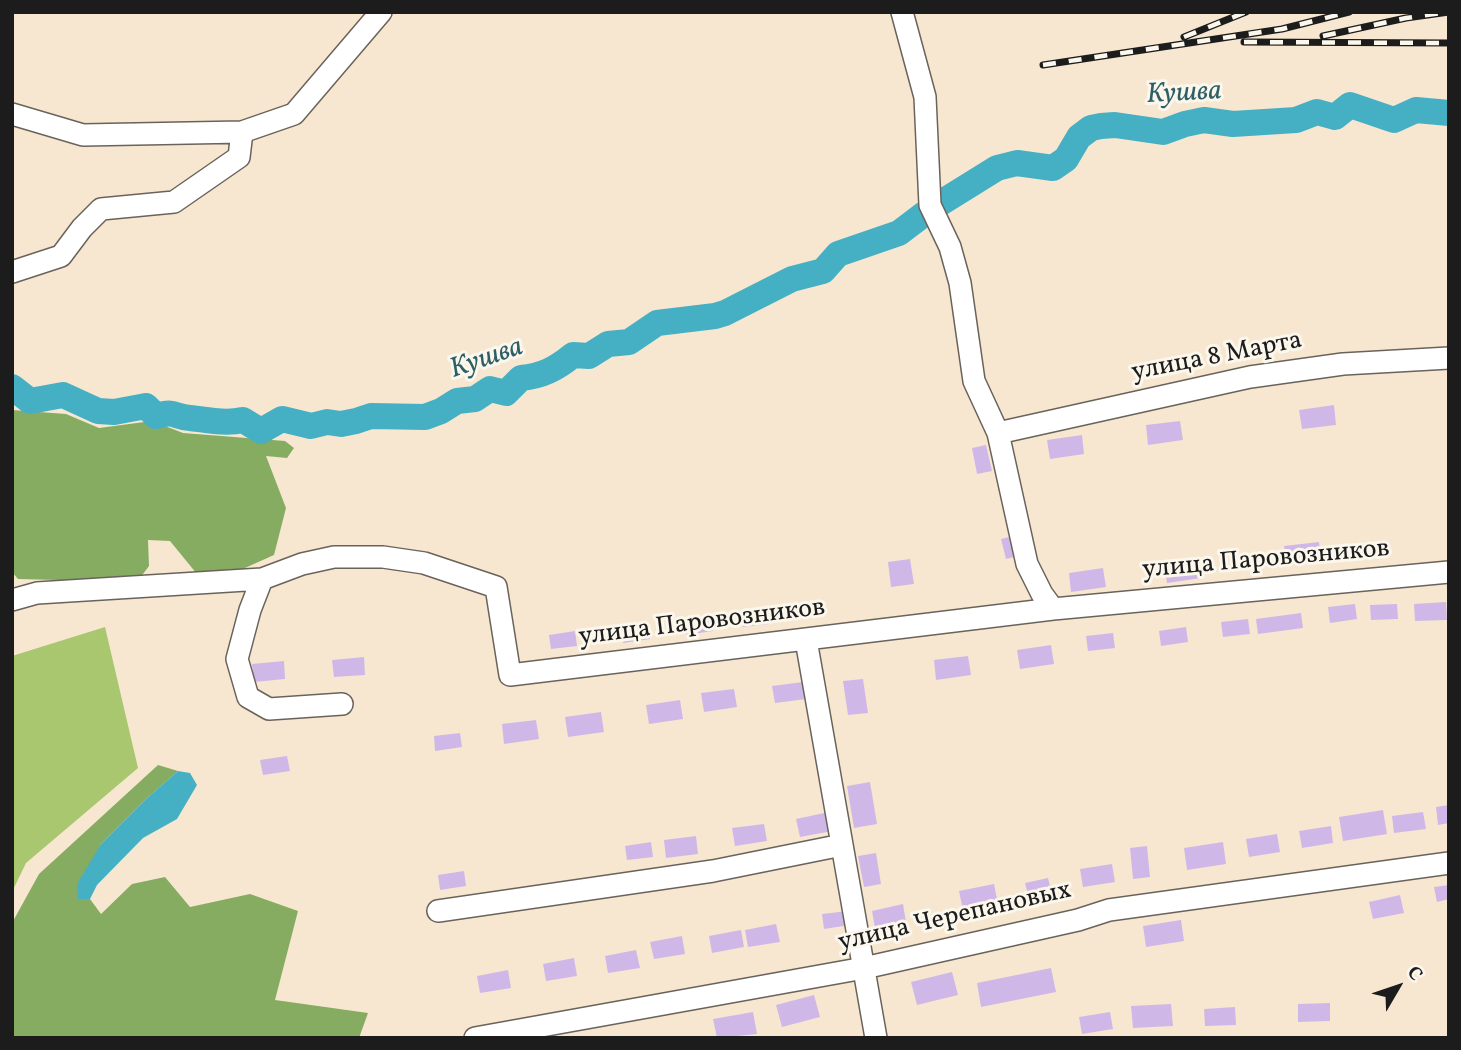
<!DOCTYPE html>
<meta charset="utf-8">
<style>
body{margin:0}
#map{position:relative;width:1461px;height:1050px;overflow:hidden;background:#f7e7d1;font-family:Vollkorn,serif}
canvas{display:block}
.frame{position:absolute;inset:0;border:14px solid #1c1c1c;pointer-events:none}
.north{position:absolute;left:1363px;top:952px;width:70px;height:70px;-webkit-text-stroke:5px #fbf7ec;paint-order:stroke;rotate:51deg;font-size:19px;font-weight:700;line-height:28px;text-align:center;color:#1c1c1c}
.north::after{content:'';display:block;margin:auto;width:24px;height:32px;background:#1c1c1c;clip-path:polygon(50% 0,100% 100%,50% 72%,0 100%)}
</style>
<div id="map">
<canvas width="1461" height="1050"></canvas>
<div class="frame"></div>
<div class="north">С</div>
</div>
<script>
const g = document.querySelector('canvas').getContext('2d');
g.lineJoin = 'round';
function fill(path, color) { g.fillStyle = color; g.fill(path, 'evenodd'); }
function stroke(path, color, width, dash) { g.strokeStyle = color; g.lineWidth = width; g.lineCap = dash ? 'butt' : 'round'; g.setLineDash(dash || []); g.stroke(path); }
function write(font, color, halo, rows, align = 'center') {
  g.font = font + ' Vollkorn,serif'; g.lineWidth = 6; g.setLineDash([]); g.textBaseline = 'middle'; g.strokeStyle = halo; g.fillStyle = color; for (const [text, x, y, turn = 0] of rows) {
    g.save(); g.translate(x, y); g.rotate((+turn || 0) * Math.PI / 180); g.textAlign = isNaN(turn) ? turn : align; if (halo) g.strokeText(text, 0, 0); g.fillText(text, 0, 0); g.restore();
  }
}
const green = new Path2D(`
 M105 627 138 768 26 863 12 892V656Z`);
const forest = new Path2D(`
 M12 410 66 414 99 428 152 421 183 433 285 441 294 448 287 458 266 456 286 508 274 555 236 572 197 574 170 541 148 540 149 566 137 582 18 579 12 572Z
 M158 765 178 771 147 798 101 844 78 899H90L101 914 132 884 165 877 190 907 250 894 298 911 275 1000 368 1013 359 1038H12V923L39 874Z`);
const water = new Path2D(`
 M178 771 190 773 197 785 177 819 143 838 97 885 90 899H78L77 884 101 844 147 798Z`);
const river = new Path2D(`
 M939 204 997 168 1017 163 1053 168 1066 159 1079 137 1091 128 1101 126 1115 125 1163 132 1185 124 1204 120 1233 124 1296 120 1317 112 1335 117 1350 105 1394 120 1416 110 1449 113
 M12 387 30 401 63 395 98 411 114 412 146 406 156 416C176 410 173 417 190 418 207 420 226 424 243 420L261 431 282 419 311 426 327 422 341 424 356 421 371 416 425 417 441 411 457 401 475 399 490 389 506 393 521 378C542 376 556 369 573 355L589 356 608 344 629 342 657 323 715 316 725 313 792 279 823 271 838 254 899 233 924 214`);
const building = new Path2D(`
 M1334 405 1336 425 1302 429 1299 410Z
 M1180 421 1183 440 1148 445 1146 425Z
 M1082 435 1084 454 1050 459 1047 440Z
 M986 445 992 471 977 474 972 448Z
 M1013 536 1018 556 1006 559 1001 539Z
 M1319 542 1321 561 1287 565 1284 546Z
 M910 559 914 584 891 587 888 562Z
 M1198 559 1201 578 1167 583 1164 563Z
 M1103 568 1106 587 1071 592 1069 573Z
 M1446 602 1447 620 1415 621 1414 604Z
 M1355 604 1357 619 1330 623 1328 607Z
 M1397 604 1398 619 1371 620 1370 605Z
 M767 609 769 624 743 627 741 613Z
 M1301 613 1303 628 1258 634 1256 619Z
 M711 617 713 631 686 635 684 620Z
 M1248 619 1250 634 1223 637 1221 622Z
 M648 624 650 639 623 643 621 628Z
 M1186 627 1188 642 1161 646 1159 631Z
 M575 631 577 646 551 649 549 635Z
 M1113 633 1115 648 1088 651 1086 636Z
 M1051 645 1054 664 1020 669 1017 650Z
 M968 656 971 675 936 680 934 660Z
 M364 657 365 675 334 677 332 660Z
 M284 661 285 679 254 682 252 664Z
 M863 679 868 713 848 715 843 681Z
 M803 682 806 699 775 703 772 686Z
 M734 689 737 707 704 712 701 693Z
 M680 700 683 719 649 724 646 705Z
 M601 712 604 732 568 737 565 717Z
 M536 720 539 739 504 744 502 724Z
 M460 733 462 747 435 751 434 736Z
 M287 756 290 771 263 775 260 760Z
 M870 782 877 824 854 828 847 786Z
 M1449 805V823L1438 825 1436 807Z
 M1383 810 1387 834 1343 841 1339 817Z
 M829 812 832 831 800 837 796 819Z
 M1423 812 1426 829 1394 833 1392 816Z
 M764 824 767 841 735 846 732 828Z
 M1331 826 1333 843 1302 848 1299 831Z
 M1277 834 1280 852 1249 857 1246 839Z
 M696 836 698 854 666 858 664 840Z
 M651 842 653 857 627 860 625 846Z
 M1223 842 1226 864 1187 870 1184 848Z
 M1147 846 1150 877 1133 879 1130 848Z
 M876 853 881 884 864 887 858 856Z
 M1112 864 1115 882 1083 887 1080 869Z
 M464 871 466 886 440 890 438 875Z
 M1048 878 1051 890 1028 895 1025 883Z
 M994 884 998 904 963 910 959 891Z
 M1449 885V899L1437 902 1434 887Z
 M1400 895 1404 913 1373 919 1369 902Z
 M903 904 906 922 875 928 872 911Z
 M848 911 850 925 824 929 822 914Z
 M1181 920 1184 941 1146 947 1143 926Z
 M776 924 780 942 748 947 745 930Z
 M741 930 744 947 712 953 709 936Z
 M682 936 685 954 654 959 650 942Z
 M636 950 640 968 608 973 605 956Z
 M574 958 577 976 546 981 543 964Z
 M1051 968 1056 992 981 1007 977 983Z
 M508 970 511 988 480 993 477 976Z
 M952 972 958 995 917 1005 911 982Z
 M814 995 820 1017 782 1027 776 1005Z
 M1330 1003V1021L1298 1022V1004Z
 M1171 1004 1173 1026 1133 1028 1131 1006Z
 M1235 1007 1236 1025 1205 1026 1204 1009Z
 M753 1012 757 1034 717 1038 713 1019Z
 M1110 1012 1113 1029 1082 1034 1079 1017Z`);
const minor = new Path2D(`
 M902 12 925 97 930 205 950 247 960 283 974 381 998 433 1027 564 1042 594 1053 609
 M12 114 83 135 242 132 294 114 381 12
 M12 272 61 256 82 228 101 209 174 202 239 157 242 132
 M998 433 1250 377 1343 364 1449 358
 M12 600 37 593 262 579
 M806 640 876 1038
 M342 704 269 709 248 697 237 659 250 610 262 579 302 564 334 557H383L424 563 496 587 510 675 1053 609 1449 572
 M438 911 713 871 842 845
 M475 1038 864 968 1078 920 1109 910 1449 863`);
const rail = new Path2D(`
 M1323 36 1406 18 1449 12
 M1184 37 1246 12
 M1244 42 1449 43
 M1043 65 1282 29 1349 12`);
const streetNames = [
 ["улица 8 Марта",1217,358,-11],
 ["улица Паровозников",1266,561,-5],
 ["улица Паровозников",702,624,-7],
 ["улица Черепановых",955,918,-13]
];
const waterNames = [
 ["Кушва",1184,95,-3],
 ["Кушва",487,360,-19]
];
fill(green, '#a8c76f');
fill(forest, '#86ac62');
fill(water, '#45b0c3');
stroke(river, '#45b0c3', 26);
fill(building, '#cfb8e8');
stroke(minor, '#69635b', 24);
stroke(minor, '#fff', 21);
stroke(rail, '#1c1c1c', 7);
stroke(rail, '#fbf7ec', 4.5, [13]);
write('26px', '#1c1c1c', '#fbf7ec', streetNames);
write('italic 28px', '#2e5f67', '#fbf7ec', waterNames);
</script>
